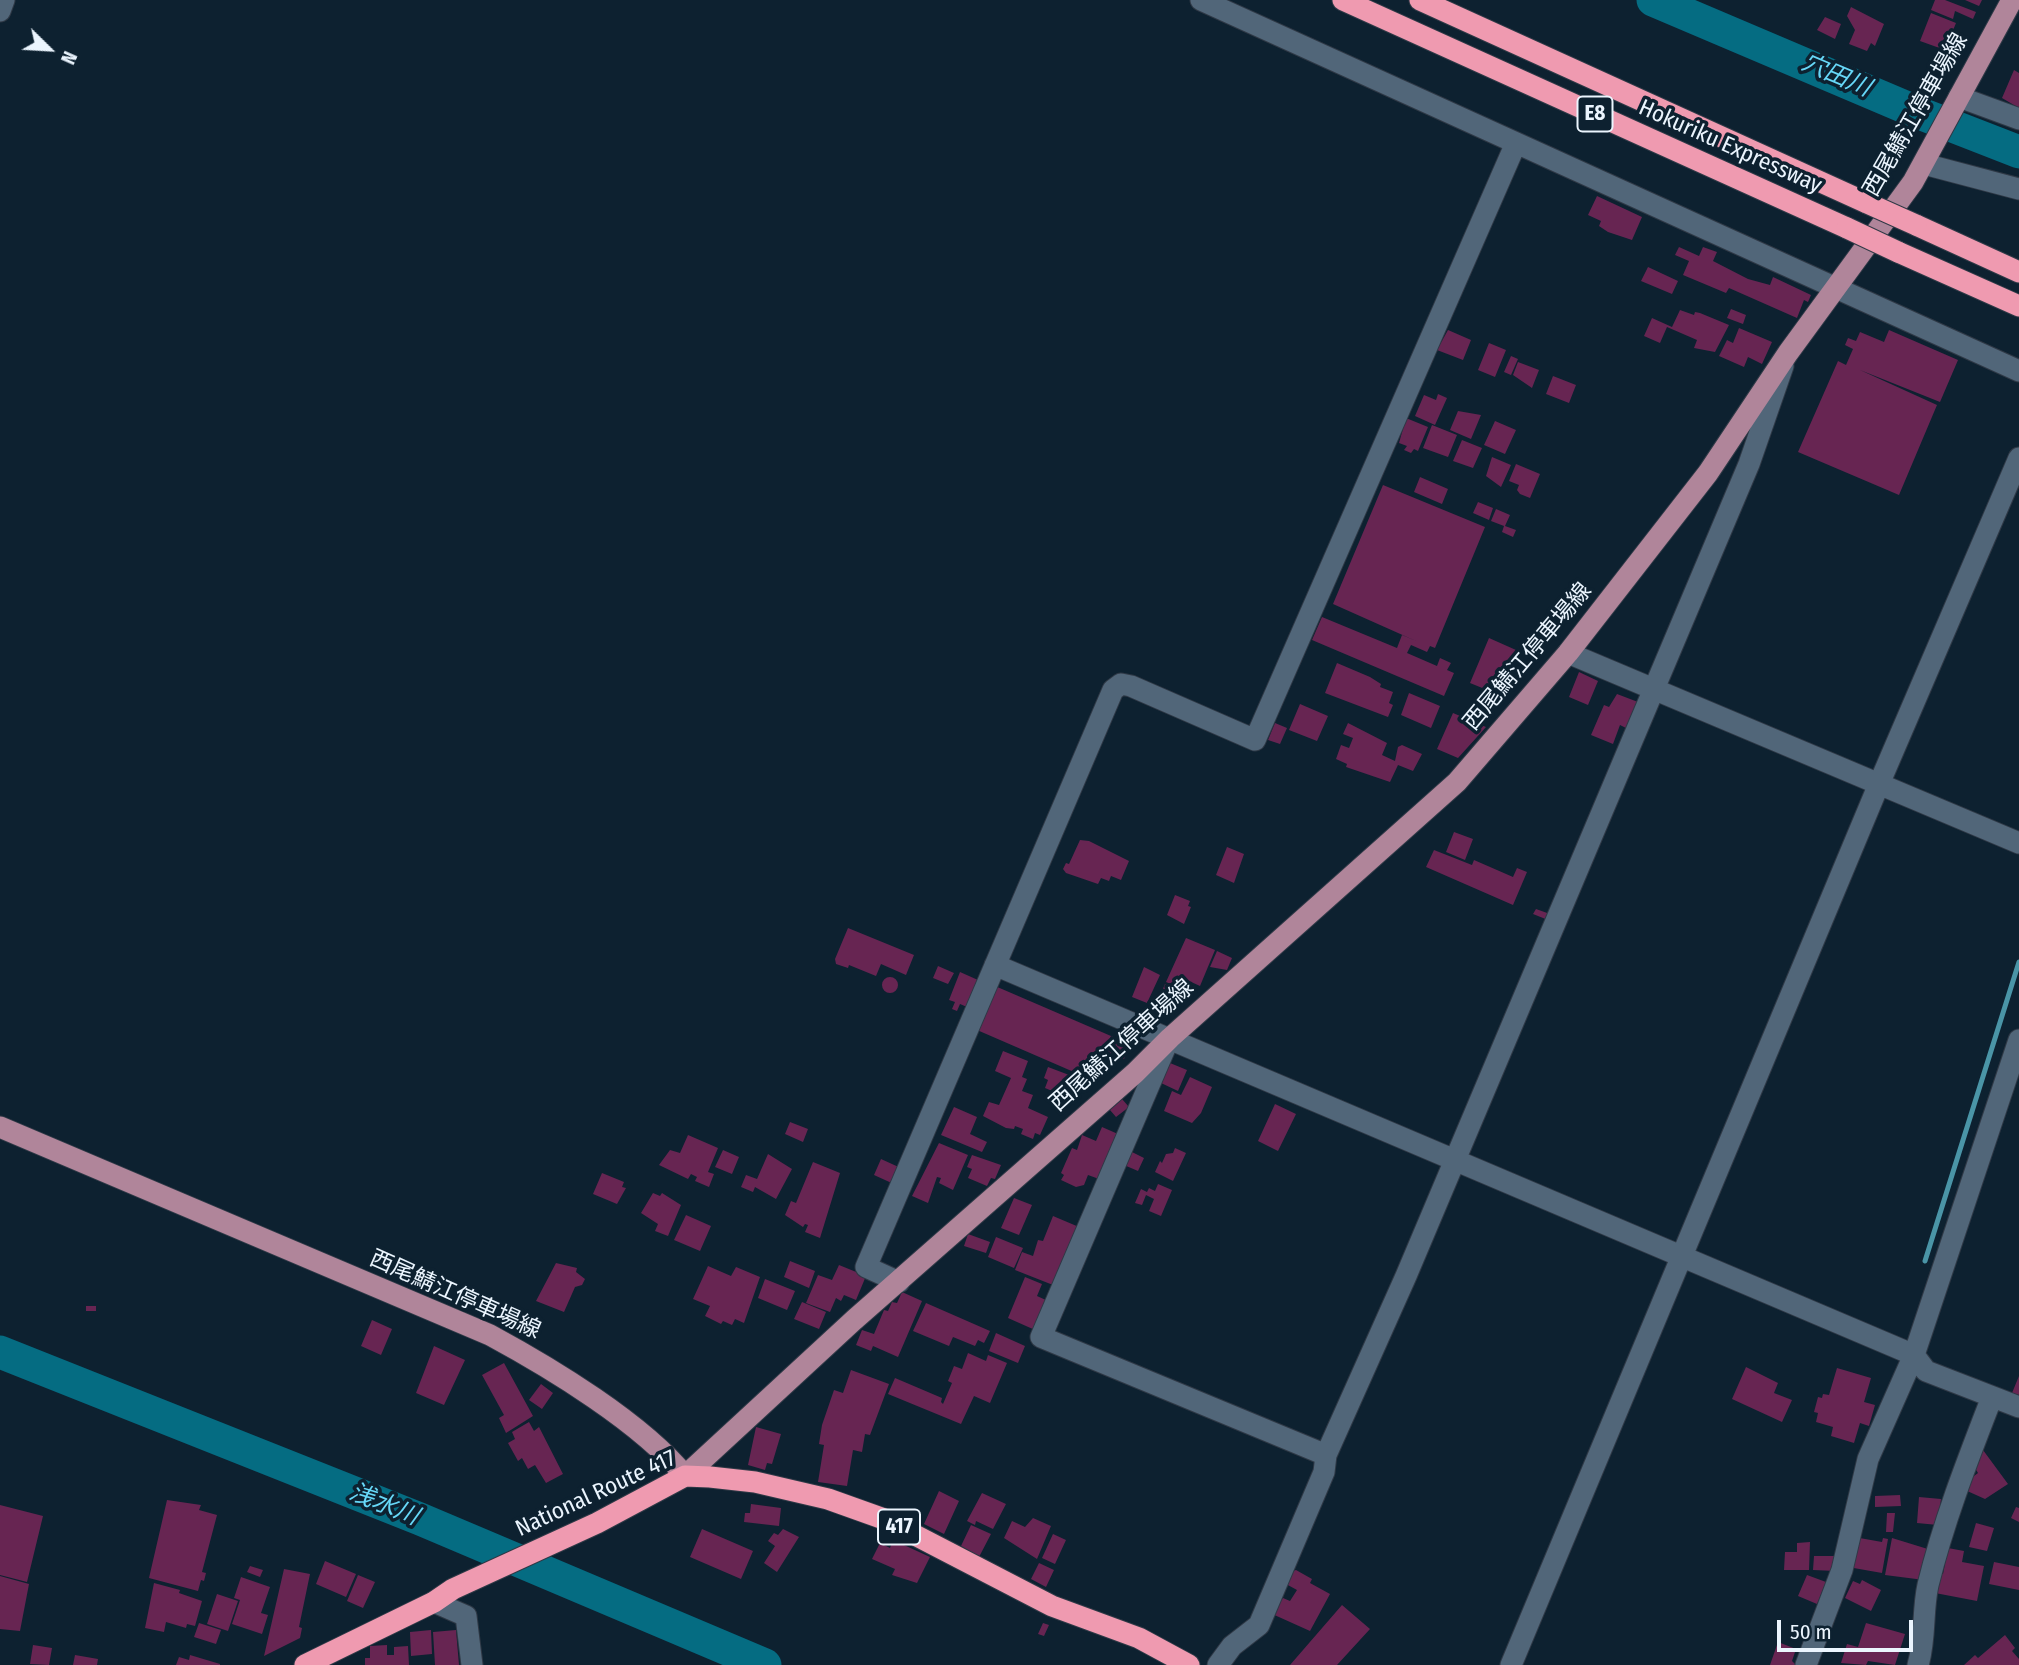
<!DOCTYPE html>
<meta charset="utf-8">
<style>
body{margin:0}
#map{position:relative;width:2019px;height:1665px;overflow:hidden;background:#0d2130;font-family:"Fira Sans Condensed",sans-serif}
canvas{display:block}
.north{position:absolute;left:14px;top:14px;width:70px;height:70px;-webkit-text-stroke:5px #0d2130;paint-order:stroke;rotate:114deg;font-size:19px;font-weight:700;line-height:28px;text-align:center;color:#ebf5fe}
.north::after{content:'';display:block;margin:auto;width:24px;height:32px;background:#ebf5fe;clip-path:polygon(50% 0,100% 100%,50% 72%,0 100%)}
.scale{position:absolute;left:1777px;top:1620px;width:136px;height:32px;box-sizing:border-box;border:4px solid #ebf5fe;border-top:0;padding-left:9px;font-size:21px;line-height:24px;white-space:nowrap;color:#ebf5fe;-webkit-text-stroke:5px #0d2130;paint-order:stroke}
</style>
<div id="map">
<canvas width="2019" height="1665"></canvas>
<div class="north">N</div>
<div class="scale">50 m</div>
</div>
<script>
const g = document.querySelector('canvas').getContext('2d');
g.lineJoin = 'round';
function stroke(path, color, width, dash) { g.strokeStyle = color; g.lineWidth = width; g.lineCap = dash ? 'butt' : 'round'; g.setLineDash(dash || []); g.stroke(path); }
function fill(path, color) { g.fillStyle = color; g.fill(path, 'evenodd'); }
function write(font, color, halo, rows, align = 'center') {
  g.font = font + ' "Fira Sans Condensed","Noto Sans JP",sans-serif'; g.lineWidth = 7; g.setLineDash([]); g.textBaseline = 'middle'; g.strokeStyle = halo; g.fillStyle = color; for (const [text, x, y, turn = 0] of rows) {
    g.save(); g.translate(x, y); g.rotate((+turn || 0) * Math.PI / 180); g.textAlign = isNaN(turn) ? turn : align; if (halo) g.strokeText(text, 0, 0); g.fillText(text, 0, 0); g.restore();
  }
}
const stream = new Path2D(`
 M1925 1261 2019 962`);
const river = new Path2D(`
 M1653 0 1919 113 2019 152
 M0 1352 420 1519 765 1665`);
const building = new Path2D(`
 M1935 0H1945L1976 12 1973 19 1955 11 1953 19 1931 10Z
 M1965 0H1982L1979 6Z
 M1851 7 1884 24 1875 46 1871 43 1867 51 1849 44 1855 30 1847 16Z
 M1931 13 1956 23 1945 50 1920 41Z
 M1825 17 1841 24 1835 39 1817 30Z
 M2014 70 2019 73V108L2002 98Z
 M1597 196 1642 217 1632 240 1608 232 1599 226 1601 221 1588 215Z
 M1679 247 1699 256 1703 247 1717 252 1713 261 1748 279 1770 285 1773 277 1811 295 1808 302 1804 300 1797 318 1729 288 1726 293 1683 275 1689 261 1675 255Z
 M1648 267 1678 281 1672 294 1641 281Z
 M1731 309 1746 315 1743 324 1727 318Z
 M1680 310 1694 315 1695 312 1700 313 1729 325 1715 352 1694 348 1697 340 1667 327 1660 343 1644 336 1652 318 1672 327Z
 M1739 328 1772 342 1762 364 1748 357 1744 367 1719 356 1727 340 1733 343Z
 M1448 330 1471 340 1463 360 1437 350Z
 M1889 330 1958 360 1940 402 1860 370 1937 405 1899 495 1798 452 1838 361 1846 365 1853 349 1845 345 1848 338 1856 341 1860 332 1884 342Z
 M1489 343 1506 350 1495 377 1478 370Z
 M1511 356 1518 359 1511 375 1504 372Z
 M1518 362 1539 370 1532 388 1513 375Z
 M1553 376 1576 385 1569 403 1546 394Z
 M1438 394 1447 398 1435 425 1415 416 1424 395 1436 400Z
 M1458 411 1481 415 1471 439 1450 430Z
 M1406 418 1428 427 1418 451 1414 449 1411 453 1404 450 1407 446 1399 443Z
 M1495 421 1516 430 1505 454 1484 445Z
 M1432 425 1457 435 1448 457 1423 448Z
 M1462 440 1482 448 1473 468 1453 461Z
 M1492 457 1511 465 1501 487 1486 476Z
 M1516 464 1540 474 1530 498 1520 494 1517 490 1519 485 1509 481Z
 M1420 477 1448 489 1442 504 1414 492Z
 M1383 485 1485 527 1435 648 1430 646 1427 652 1411 645 1407 653 1437 666 1440 658 1451 663 1447 670 1454 673 1444 696 1312 640 1322 617 1397 648 1402 635 1416 641 1333 604Z
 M1478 502 1493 508 1489 520 1473 513Z
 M1496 509 1510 515 1505 526 1516 530 1513 537 1502 532 1504 526 1491 521Z
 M1489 638 1516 650 1497 694 1470 683Z
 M1337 663 1370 677 1381 684 1380 687 1393 692 1389 703 1393 705 1388 717 1325 693Z
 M1579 672 1598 681 1588 705 1569 697Z
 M1409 693 1440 706 1431 728 1401 715Z
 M1617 694 1638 702 1626 728 1620 725 1613 744 1591 735 1604 705 1609 707Z
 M1300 704 1328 716 1317 741 1289 730Z
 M1453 713 1486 727 1458 758 1437 749Z
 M1275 723 1287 728 1280 744 1268 740Z
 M1348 723 1387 743 1382 755 1395 761 1398 747 1402 745 1422 754 1413 771 1398 765 1390 782 1346 767 1347 764 1336 759 1341 745 1349 748 1353 738 1343 734Z
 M1454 832 1473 839 1465 860 1446 852Z
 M1080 840 1089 841 1129 861 1121 880 1111 876 1109 881 1101 878 1098 884 1066 873 1063 869 1066 863 1069 864Z
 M1227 847 1244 854 1234 883 1216 875Z
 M1434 850 1472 865 1474 860 1513 877 1517 868 1527 872 1513 905 1426 867Z
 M1175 895 1190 901 1188 906 1191 907 1184 924 1167 915Z
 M1536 909 1550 914 1548 920 1533 914Z
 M848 928 914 955 906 975 881 964 876 976 849 965 848 968 836 964 835 959Z
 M1186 938 1215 950 1200 986 1189 981 1185 990 1166 982Z
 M1217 951 1232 958 1227 970 1210 967Z
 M938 966 954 973 948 984 933 978Z
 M1144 967 1160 975 1147 1003 1132 997Z
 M960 972 978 980 967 1007 960 1004 957 1011 952 1009 955 1002 949 1000Z
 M882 985a8 8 0 1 1 16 0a8 8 0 1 1-16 0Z
 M1165 984 1182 992 1173 1015 1155 1007Z
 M995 986 1111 1036 1090 1079 977 1030Z
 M1112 1036 1130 1045 1124 1059 1105 1051Z
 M1003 1051 1028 1061 1022 1077 1027 1079 1022 1091 1033 1095 1028 1108 1048 1117 1040 1135 1035 1133 1033 1139 1021 1134 1023 1129 1015 1126 1014 1129 1006 1128 983 1116 989 1102 999 1105 1011 1078 995 1071Z
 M1170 1063 1187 1070 1178 1091 1161 1083Z
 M1048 1067 1077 1078 1069 1098 1045 1088 1048 1080 1044 1078Z
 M1190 1077 1212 1087 1201 1113 1192 1123 1164 1111 1172 1091 1181 1095Z
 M1122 1099 1129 1107 1116 1117 1110 1110Z
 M1275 1104 1296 1114 1278 1151 1258 1141Z
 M954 1107 977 1117 970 1134 987 1142 982 1152 941 1135Z
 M790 1122 808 1129 803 1142 785 1134Z
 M1102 1127 1118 1134 1099 1179 1088 1175 1084 1185 1076 1187 1061 1180 1064 1175 1061 1173 1072 1148 1077 1150 1082 1135 1096 1141Z
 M688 1135 718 1148 708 1172 714 1174 709 1187 695 1181 697 1177 691 1174 688 1179 659 1165 670 1150 680 1153Z
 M939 1143 968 1155 953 1190 939 1183 941 1178 937 1177 928 1203 912 1196Z
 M1175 1148 1186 1153 1173 1181 1155 1172 1160 1161 1162 1163 1166 1154 1173 1153Z
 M723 1150 739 1157 732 1174 715 1167Z
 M1130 1151 1144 1158 1138 1171 1124 1165Z
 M768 1154 792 1169 776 1199 755 1187 753 1192 741 1187 746 1175 757 1179Z
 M972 1155 1001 1165 995 1179 991 1178 987 1186 968 1178 972 1169 967 1167Z
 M881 1159 903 1169 896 1185 874 1175Z
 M813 1162 840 1173 820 1238 805 1232 808 1225 805 1224 803 1227 785 1215 791 1201 796 1203Z
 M602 1173 624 1182 622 1187 626 1188 617 1204 593 1194Z
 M1158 1184 1172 1190 1161 1216 1149 1211 1154 1199 1146 1195 1142 1205 1135 1203 1141 1189 1147 1192 1149 1188 1155 1191Z
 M653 1193 660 1196 662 1193 681 1205 668 1236 655 1231 658 1224 641 1213Z
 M1014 1198 1032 1205 1019 1235 1001 1228Z
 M686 1215 711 1226 700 1251 674 1240Z
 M1053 1216 1079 1227 1053 1285 1015 1270 1022 1252 1033 1256 1038 1240 1043 1241Z
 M968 1234 990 1242 986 1253 964 1246Z
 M996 1237 1023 1248 1014 1268 988 1257Z
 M790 1261 815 1271 809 1288 784 1277Z
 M556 1263 577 1268 576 1272 585 1279 582 1285 575 1287 564 1312 536 1301Z
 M839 1265 866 1276 856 1300 844 1295 841 1301 836 1298 830 1312 806 1303 818 1275 832 1280Z
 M708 1266 731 1276 736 1267 760 1277 744 1323 735 1319 732 1325 723 1321 721 1324 705 1316 710 1306 693 1299Z
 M1025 1277 1042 1284 1037 1296 1048 1301 1035 1330 1008 1318Z
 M765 1279 795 1291 787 1310 758 1298Z
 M902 1292 922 1301 898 1357 873 1346 871 1351 856 1345 862 1330 874 1334 884 1310 888 1311 892 1302 897 1303Z
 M802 1302 826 1312 819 1329 794 1319Z
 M926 1303 990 1331 984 1343 978 1340 975 1346 953 1337 949 1346 913 1331Z
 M86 1306H96V1311H86Z
 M372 1320 392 1329 381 1355 361 1346Z
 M996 1333 1025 1346 1018 1363 989 1351Z
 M434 1346 465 1360 444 1405 416 1393Z
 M968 1353 986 1361 988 1355 1007 1363 990 1403 974 1396 961 1424 888 1394 895 1378 942 1398 941 1402 943 1404 952 1383 948 1381 954 1366 962 1369Z
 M504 1363 533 1416 506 1433 499 1418 504 1415 482 1375Z
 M1746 1367 1778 1383 1774 1393 1792 1400 1782 1422 1732 1399Z
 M1837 1368 1871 1378 1864 1402 1875 1405 1869 1426 1860 1423 1854 1443 1831 1436 1833 1427 1816 1422 1818 1413 1814 1412 1818 1397 1822 1398 1823 1394 1829 1395Z
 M851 1370 889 1384 870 1435 865 1434 862 1452 853 1450 847 1486 818 1482 824 1445 819 1444 822 1425 834 1390 843 1393Z
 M2019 1376V1395L2012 1393Z
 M541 1384 553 1393 542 1409 529 1400Z
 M529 1422 534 1431 539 1427 563 1474 546 1483 535 1465 528 1469 522 1458 518 1461 508 1443 515 1439 512 1432Z
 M756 1427 781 1434 772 1464 767 1463 765 1470 748 1465Z
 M1983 1450 2008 1484 1985 1499 1965 1490 1970 1479 1978 1473 1975 1468Z
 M939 1491 959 1501 944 1534 924 1524Z
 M982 1493 1006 1504 993 1529 976 1521 975 1525 967 1521Z
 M1900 1495 1901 1506 1875 1507V1496Z
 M1919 1497 1941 1499 1938 1525 1917 1523Z
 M167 1500 201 1505 199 1510 217 1515 202 1572 206 1573 204 1581 201 1580 198 1591 149 1578Z
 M751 1504 781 1508 779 1526 744 1522 745 1513H750Z
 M0 1505 43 1516 27 1582 0 1575Z
 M2016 1507 2019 1508V1522L2011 1518Z
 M1887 1513H1895L1893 1532H1886Z
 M1033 1518 1051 1526 1037 1559 1004 1538 1012 1521 1025 1527Z
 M1976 1523 1994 1528 1987 1551 1969 1547Z
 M971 1525 991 1534 979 1557 961 1546Z
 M702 1529 753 1551 741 1579 690 1557Z
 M783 1529 799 1537 777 1572 764 1563 775 1546 768 1541 774 1533 778 1535Z
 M1053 1534 1066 1540 1055 1564 1042 1558Z
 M1854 1537 1882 1542 1883 1538 1888 1539 1882 1573 1848 1567Z
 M1892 1538 1931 1550 1924 1580 1885 1575Z
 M893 1540 930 1557 917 1583 892 1575 895 1569 872 1559 880 1543 890 1548Z
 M1810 1542 1809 1570H1784L1785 1552H1797V1543Z
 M1948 1548 1964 1551 1962 1562 1984 1566 1977 1601 1935 1593 1938 1573 1943 1574Z
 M1814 1556H1837L1836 1571 1813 1570Z
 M325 1561 356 1574 346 1597 316 1584Z
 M1994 1562 2019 1567V1590L1989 1584Z
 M1039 1563 1054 1570 1046 1587 1031 1579Z
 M250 1566 263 1570 260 1577 247 1572Z
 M284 1569 310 1574 299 1627 302 1628 300 1638 264 1656Z
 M1296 1570 1312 1579 1310 1583 1330 1594 1310 1631 1270 1613 1283 1598 1290 1601 1297 1590 1286 1584 1293 1571Z
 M358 1575 375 1582 363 1608 347 1601Z
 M1807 1575 1826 1582 1817 1604 1798 1596Z
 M0 1576 29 1584 20 1631 0 1629Z
 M241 1577 270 1587 261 1613 268 1615 262 1634 232 1624 240 1600 234 1598Z
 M1862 1580 1881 1590 1871 1611 1845 1598 1853 1581 1860 1584Z
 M154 1583 180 1590 179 1593 202 1601 195 1626 187 1624 186 1628 166 1622 164 1632 145 1628Z
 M217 1594 238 1601 228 1631 207 1624Z
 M1342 1605 1370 1629 1337 1665H1290Z
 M199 1623 221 1630 216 1644 194 1637Z
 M1043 1623 1049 1625 1044 1636 1038 1634Z
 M1866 1623 1905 1634 1895 1665 1868 1661 1866 1665 1841 1663 1847 1644 1858 1647Z
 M431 1630 432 1654 411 1656 410 1632Z
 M456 1630 459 1665H435L433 1632Z
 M2005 1635 2015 1648 2012 1651 2019 1659V1665H1964L1975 1655 1978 1658Z
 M1778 1642 1796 1649 1792 1661 1796 1665H1770Z
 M33 1645 52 1648 49 1665 30 1664Z
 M387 1645V1655H394V1647L408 1646 409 1665H365V1658H370V1646Z
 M75 1655 98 1659 97 1665H73Z
 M190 1655 220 1664V1665H176L179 1657 189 1660Z`);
const minor = new Path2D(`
 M1201 0 2019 371
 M0 11 4 0
 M1959 97 2019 119
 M1924 164 2019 189
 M1568 653 2019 843
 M995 965 1914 1355 1926 1371 2019 1407
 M1168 1041 1041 1337 1326 1455
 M899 1282 866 1267 1113 690 1121 684 1131 686 1255 740 1516 143
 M434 1602 466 1616 472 1665
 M1218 1665 1232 1646 1259 1625 1324 1472 1326 1455 1406 1276 1749 464 1783 366
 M1511 1665 1879 784 2019 458
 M1806 1665 1842 1570 1868 1459 1914 1355 2019 1040
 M1918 1665C1926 1638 1922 1612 1928 1585 1944 1520 1968 1459 1992 1397`);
const major = new Path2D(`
 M0 1127 490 1335C551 1368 642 1423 685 1476L854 1320 1135 1073 1170 1038 1457 782 1568 653 1708 473 1788 353 1913 182 2012 0`);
const highway = new Path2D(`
 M1343 0 1847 228
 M1420 0 1867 203
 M1916 225 2019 272
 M1898 252 2019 306
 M305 1665 434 1602 453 1589 597 1523 685 1476 710 1477 755 1482 828 1499 884 1519 1052 1606 1139 1638 1189 1665`);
const highwayBridge = new Path2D(`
 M1867 203 1916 225
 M1847 228 1898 252`);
const shields = [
 [1595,114,35],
 [899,1527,42]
];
const shieldNames = [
 ["E8",1595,114],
 ["417",899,1527]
];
const streetNames = [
 ["西尾鯖江停車場線",1916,115,-60],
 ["Hokuriku Expressway",1730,147,24],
 ["西尾鯖江停車場線",1528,657,-50],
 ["西尾鯖江停車場線",1122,1046,-42],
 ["西尾鯖江停車場線",455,1295,24],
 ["National Route 417",596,1494,-25]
];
const waterNames = [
 ["穴田川",1836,76,23],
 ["浅水川",384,1505,22]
];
stroke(stream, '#4a95a7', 5);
stroke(river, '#056c82', 33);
fill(building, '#672552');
stroke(minor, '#2f3946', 23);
stroke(major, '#2f3946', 23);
stroke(highway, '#2f3946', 23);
stroke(minor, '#516679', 21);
stroke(major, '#b0859a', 21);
stroke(highway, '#ef9ab0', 21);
stroke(highwayBridge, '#2f3946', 23, []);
stroke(highwayBridge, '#ef9ab0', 21);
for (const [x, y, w] of shields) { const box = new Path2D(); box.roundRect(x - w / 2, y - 17.5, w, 35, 5); g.fillStyle = '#0d2130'; g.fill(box); stroke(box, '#ebf5fe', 2); }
write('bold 21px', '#ebf5fe', null, shieldNames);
write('23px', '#ebf5fe', '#0d2130', streetNames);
write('italic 24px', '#67d8f8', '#0d2130', waterNames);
</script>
